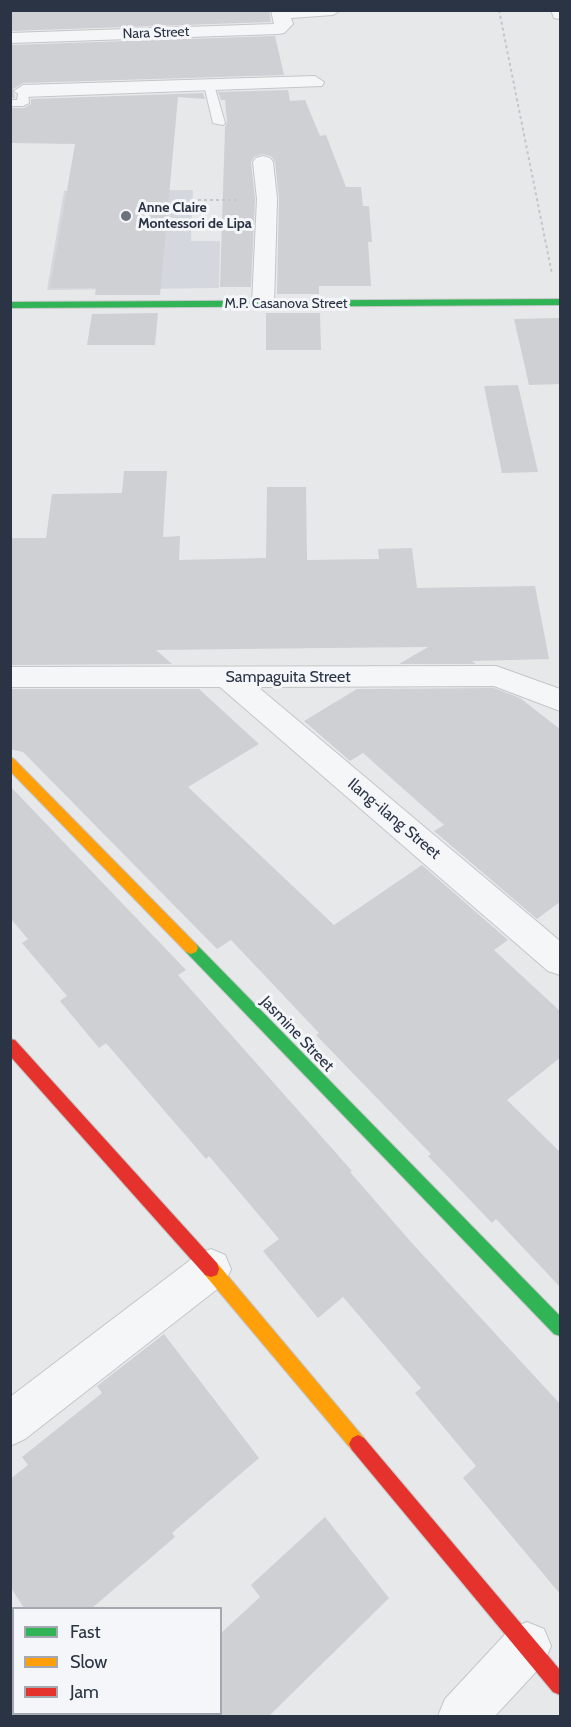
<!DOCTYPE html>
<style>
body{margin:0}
#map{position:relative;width:571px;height:1727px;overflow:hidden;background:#e6e8ea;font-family:Cabin,sans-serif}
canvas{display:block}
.frame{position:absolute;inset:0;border:12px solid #2b3445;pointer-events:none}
.legend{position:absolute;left:12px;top:1607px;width:210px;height:108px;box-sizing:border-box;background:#f4f6f9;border:2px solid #a4a8b1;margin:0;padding:8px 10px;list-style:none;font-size:18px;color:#2b3445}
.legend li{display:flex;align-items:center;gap:12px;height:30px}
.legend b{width:30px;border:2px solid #a4a8b1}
</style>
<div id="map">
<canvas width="571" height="1727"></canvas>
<div class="frame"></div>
<ul class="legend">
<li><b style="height:8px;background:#30b455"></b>Fast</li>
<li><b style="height:8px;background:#ff9f0a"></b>Slow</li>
<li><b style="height:8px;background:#e5322d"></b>Jam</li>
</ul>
</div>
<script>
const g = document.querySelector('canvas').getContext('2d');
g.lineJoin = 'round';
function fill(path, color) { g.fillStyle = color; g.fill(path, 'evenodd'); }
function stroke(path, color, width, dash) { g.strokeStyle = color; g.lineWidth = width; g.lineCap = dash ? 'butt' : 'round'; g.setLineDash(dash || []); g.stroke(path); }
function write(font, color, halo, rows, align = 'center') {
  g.font = font + ' Cabin,sans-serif'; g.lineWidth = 6; g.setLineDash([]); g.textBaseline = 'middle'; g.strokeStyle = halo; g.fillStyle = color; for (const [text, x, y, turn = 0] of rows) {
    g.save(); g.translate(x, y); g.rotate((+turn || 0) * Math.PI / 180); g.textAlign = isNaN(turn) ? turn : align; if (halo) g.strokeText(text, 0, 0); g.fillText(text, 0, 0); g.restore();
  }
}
const built = new Path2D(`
 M193 190 191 241H220L219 288 47 290 64 191Z`);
const building = new Path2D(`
 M10 10H269L271 22 10 31Z
 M275 36 284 75 23 83 13 89 15 98H10V45Z
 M288 90 290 101 305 100 320 136 326 135 346 187H361L363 206H369L372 242H368L371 286H319V294H277L279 199 275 162 271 156 262 154 254 157 251 162 255 199 251 287H220L225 127 227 122 225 100H221L218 92Z
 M203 93 205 99 178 97 160 295H95L96 288H50L75 144 10 143V108H24L31 104V99Z
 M158 313 155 345H87L92 314Z
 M266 313H320L321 350H266Z
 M561 318V384L529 385 514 319Z
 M518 385 538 472 502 473 484 386Z
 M124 471H167L163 537 180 536 179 560 266 558 267 487H306L307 560 379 559 378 549 412 548 417 588 535 586 549 659 472 661 476 664H399L428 647 325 648 156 650 172 664 10 665V538H46L52 494 122 493Z
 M494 688 520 698 561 730V901L537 919 434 831 444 825 363 753 350 761 304 721 357 689Z
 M10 689H199L259 744 188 787 334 925 422 865 508 940 494 950 561 1012V1057L507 1100 561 1153V1288L496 1219 492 1223 428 1156 431 1154 316 1035 319 1033 231 940 217 949 23 752 10 749Z
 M10 786 186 970 178 975 352 1171 350 1172 410 1241 561 1405V1595L463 1478 476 1466 415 1393 421 1388 343 1297 318 1318 263 1251 279 1239 209 1156 206 1159 106 1043 99 1048 60 1001 67 996 22 943 28 939 10 918Z
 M164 1334 259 1458 172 1533 175 1537 92 1608H24L10 1586V1479L28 1465 22 1457 102 1393 97 1386Z
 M325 1517 389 1598 269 1716H220V1634L260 1597 251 1585Z`);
const path = new Path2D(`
 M499 10 552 274
 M198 200H236`);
const lane = new Path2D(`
 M209 82 214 85 225 123 223 125 213 123 204 85Z
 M19 89 28 91 29 103 23 106H10V100H17Z`);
const street = new Path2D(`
 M271 10H341L333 15 291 18 293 24 284 33 278 34 10 43V33L274 24Z
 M551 10H560V19L554 18Z
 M315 76 324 82 322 86 23 97 14 91 23 85Z
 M263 156 270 158 273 162 277 199 274 304 271 309H255L252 304 257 199 253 162 256 158Z
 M496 666 560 689V711L494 686 258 687 560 941V975L548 971 220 687H10V667Z
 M211 1249 225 1255 231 1269 225 1283 25 1439 10 1446V1397L197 1255Z
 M527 1622 544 1629 551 1646 544 1663 495 1716H438L445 1699 510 1629Z`);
const fast = new Path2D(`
 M560 299V305L10 308V302Z
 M191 942 196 944 560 1316V1336L554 1334 186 952 184 948 186 944Z`);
const slow = new Path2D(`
 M10 757 14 759 196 944 198 948 196 952 191 954 186 952 10 771Z
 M211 1261 217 1263 364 1438 367 1444 364 1450 358 1453 352 1450 205 1275 203 1269 205 1263Z`);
const jam = new Path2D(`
 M10 1039 15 1040 217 1263 219 1269 217 1275 211 1277 205 1275 10 1056Z
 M358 1435 364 1438 560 1670V1695L553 1692 352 1450 349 1444 352 1438Z`);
const markers = [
 [126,216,6,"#6c737f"]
];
const farStreetnames = [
 ["Nara Street",156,33,-2],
 ["M.P. Casanova Street",286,304]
];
const farPoinames = [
 ["Anne Claire",138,208],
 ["Montessori de Lipa",138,224]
];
const streetNames = [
 ["Sampaguita Street",288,677],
 ["Ilang-ilang Street",394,819,40],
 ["Jasmine Street",297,1034,46]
];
fill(built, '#d4d7dd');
fill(building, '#ced0d3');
stroke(lane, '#c4c6c8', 2);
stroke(street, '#c4c6c8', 2);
stroke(fast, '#c4c6c8', 2);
stroke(slow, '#c4c6c8', 2);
stroke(jam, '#c4c6c8', 2);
stroke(path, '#c5c6ca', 2, [3, 3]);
fill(lane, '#f5f6f7');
fill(street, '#f5f6f7');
fill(fast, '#30b455');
fill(slow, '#ff9f0a');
fill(jam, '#e5322d');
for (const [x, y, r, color] of markers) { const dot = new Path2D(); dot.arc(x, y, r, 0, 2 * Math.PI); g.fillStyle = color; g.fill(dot); stroke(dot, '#f4f6f9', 2); }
write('14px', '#2b3445', '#f4f6f9', farStreetnames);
write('bold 14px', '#2b3445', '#f4f6f9', farPoinames, 'left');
write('16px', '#2b3445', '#f4f6f9', streetNames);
</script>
